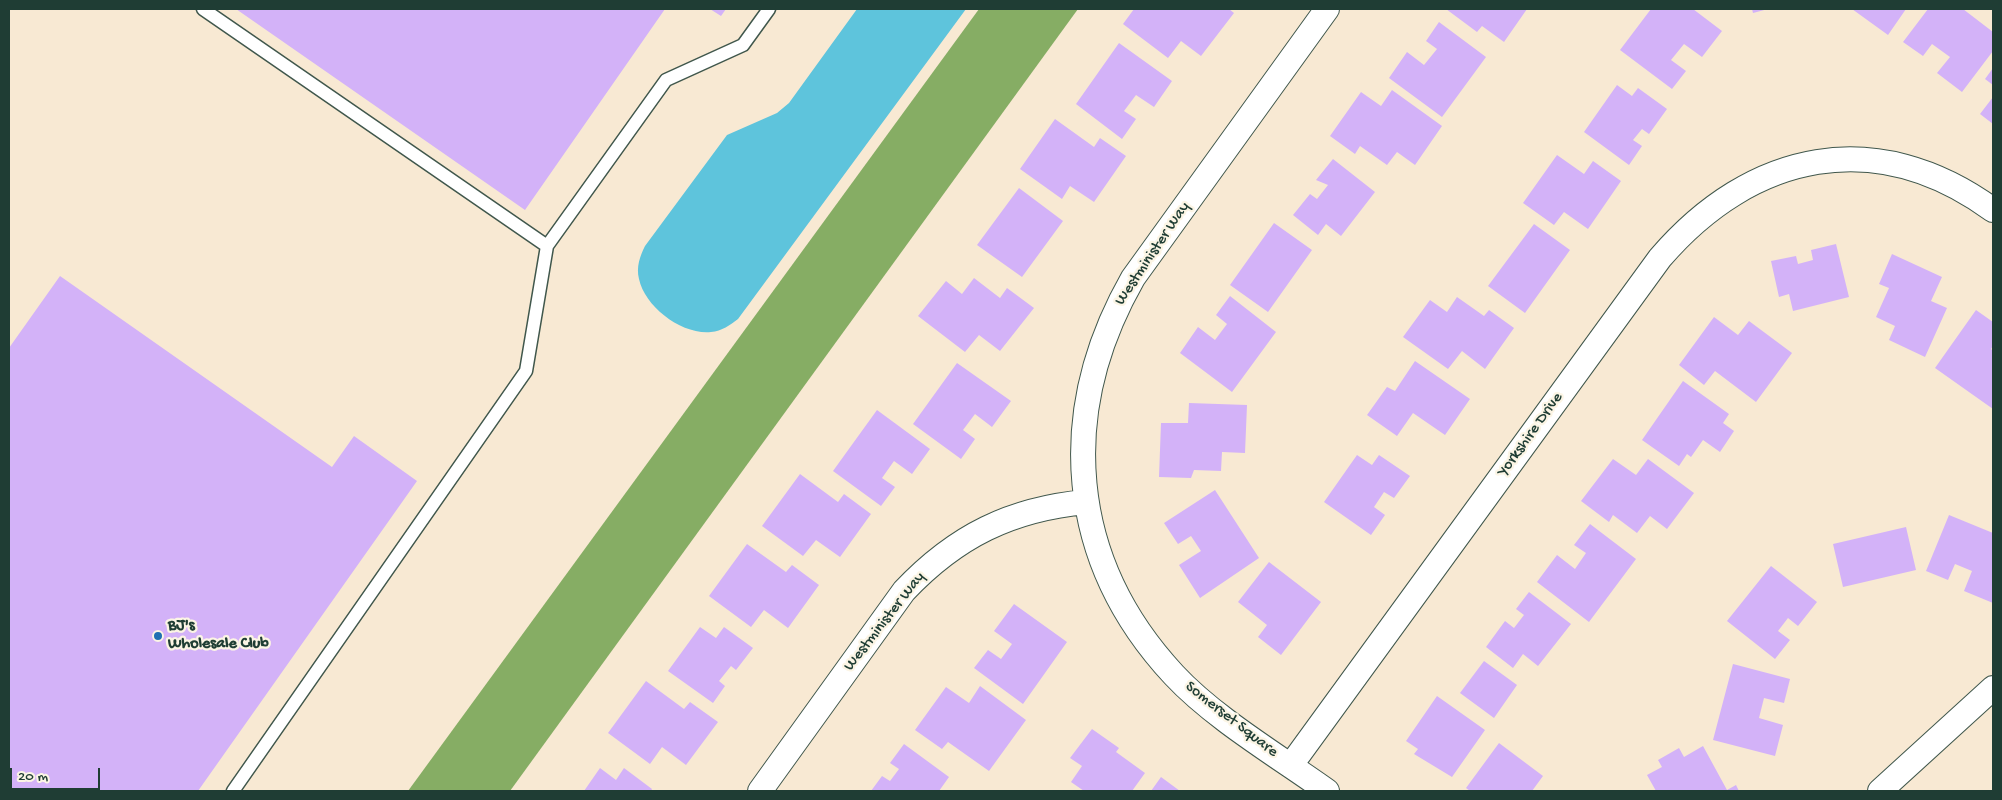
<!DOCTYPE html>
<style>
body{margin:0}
#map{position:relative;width:2002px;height:800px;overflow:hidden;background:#f8e9d3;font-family:"Gochi Hand",sans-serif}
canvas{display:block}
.frame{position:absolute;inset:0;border:10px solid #1f3d34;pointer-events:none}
.scale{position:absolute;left:10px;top:768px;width:90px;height:22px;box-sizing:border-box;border:2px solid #1f3d34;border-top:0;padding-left:6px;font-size:15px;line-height:18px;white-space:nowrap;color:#1f3d34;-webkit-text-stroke:4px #fcf5e5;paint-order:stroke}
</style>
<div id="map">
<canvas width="2002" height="800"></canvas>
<div class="frame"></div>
<div class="scale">20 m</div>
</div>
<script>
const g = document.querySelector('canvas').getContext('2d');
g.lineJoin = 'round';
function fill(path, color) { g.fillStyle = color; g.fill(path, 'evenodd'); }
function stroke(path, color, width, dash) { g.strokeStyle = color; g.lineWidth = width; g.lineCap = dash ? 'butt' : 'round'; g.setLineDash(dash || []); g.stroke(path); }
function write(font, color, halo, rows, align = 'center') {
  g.font = font + ' "Gochi Hand",sans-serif'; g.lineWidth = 4.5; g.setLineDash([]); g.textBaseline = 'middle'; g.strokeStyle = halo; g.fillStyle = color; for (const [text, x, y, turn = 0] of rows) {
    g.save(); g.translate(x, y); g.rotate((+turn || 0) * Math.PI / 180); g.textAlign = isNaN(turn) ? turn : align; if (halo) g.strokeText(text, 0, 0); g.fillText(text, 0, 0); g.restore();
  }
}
const forest = new Path2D(`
 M979 9H1078L510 791H408Z`);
const water = new Path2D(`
 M857 9H966L738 319C730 325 722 331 711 332 682 335 645 307 639 279 636 267 640 256 645 246L727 135 777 113 789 103Z`);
const building = new Path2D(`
 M236 9H665L525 210Z
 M710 9H726L721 16Z
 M1134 9H1229L1234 13 1201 56 1181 41 1168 58 1123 24Z
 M1446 9H1527L1504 42 1482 26 1477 32Z
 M1651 9H1693L1722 31 1702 57 1684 44 1671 60 1686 71 1672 89 1620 50Z
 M1752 9H1768L1753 13Z
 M1852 9H1906L1888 35Z
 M1928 9H1963L1993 32V51L1962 92 1937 73 1950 57 1932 44 1923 56 1903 42Z
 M1439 22 1486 57 1442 117 1389 78 1407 52 1424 65 1437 49 1426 41Z
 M1119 43 1172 81 1154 107 1136 95 1124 111 1136 119 1122 139 1076 104Z
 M1993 68V85L1985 79Z
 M1617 85 1632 96 1638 88 1667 109 1649 134 1642 129 1633 140 1642 146 1629 165 1584 132Z
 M1392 90 1442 126 1415 165 1397 152 1387 165 1360 146 1355 154 1330 136 1361 92 1381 106Z
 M1993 97V124L1980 114Z
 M1055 119 1094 147 1100 138 1126 156 1094 202 1070 186 1062 199 1020 169Z
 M1557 155 1584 174 1593 161 1621 181 1588 229 1564 212 1554 225 1523 203Z
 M1333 159 1375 192 1341 236 1326 224 1318 235 1293 215 1310 194 1317 199 1328 185 1316 180Z
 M1019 188 1063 221 1022 277 977 245Z
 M1274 223 1312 250 1268 312 1230 285Z
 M1534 224 1570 250 1525 313 1488 286Z
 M1836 244 1849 297 1793 311 1789 294 1779 297 1771 261 1796 256 1798 264 1813 260 1811 250Z
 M1892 254 1942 277 1931 301 1947 308 1925 357 1889 340 1895 326 1876 317 1889 288 1879 284Z
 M60 276 332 467 354 436 417 481 198 791H9V348Z
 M974 278 1000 298 1007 288 1034 308 1000 351 979 335 965 352 918 316 946 281 962 294Z
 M1230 296 1276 332 1232 392 1180 353 1198 327 1215 340 1227 324 1216 315Z
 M1457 297 1484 316 1489 310 1514 328 1485 369 1462 351 1448 369 1403 337 1430 300 1447 312Z
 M1976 310 1993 322V346L1991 349 1993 351V409L1935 368Z
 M1714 317 1738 335 1749 321 1792 353 1756 402 1715 371 1704 385 1679 365Z
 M1415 361 1470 399 1445 435 1413 413 1397 436 1367 415 1387 387 1395 391Z
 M957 363 1011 401 992 427 975 414 963 430 975 439 961 459 913 424Z
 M1683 381 1729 414 1723 423 1734 431 1720 452 1703 440 1691 457 1687 454 1679 466 1642 440Z
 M1189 403 1247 405 1245 453 1222 452 1221 471 1194 470 1191 478 1159 477 1161 423H1188Z
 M877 410 930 449 912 474 894 461 882 478 895 487 881 506 833 471Z
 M1357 455 1372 465 1379 455 1410 476 1394 498 1384 492 1374 507 1385 515 1371 535 1324 502Z
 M1613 459 1636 475 1648 459 1694 493 1667 529 1650 516 1637 533 1613 515 1609 522 1581 501Z
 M800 474 838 502 844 494 871 514 840 557 816 540 803 556 762 526Z
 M1215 490 1259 558 1200 598 1179 565 1201 551 1191 536 1178 544 1164 523Z
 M1949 515 1993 533V603L1964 591 1972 571 1955 564 1948 580 1926 571Z
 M1590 524 1636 559 1589 622 1537 582 1557 555 1575 569 1586 553 1574 545Z
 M1906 527 1916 570 1843 587 1833 544Z
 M747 544 786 572 792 565 819 585 788 628 764 610 751 627 709 596Z
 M1269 562 1321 602 1281 655 1258 637 1267 625 1238 602Z
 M1771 566 1817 602 1798 626 1788 618 1778 631 1790 640 1775 659 1727 621Z
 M1529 592 1571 624 1538 666 1523 654 1513 668 1486 647 1505 621 1514 628 1524 615 1516 609Z
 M1014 604 1067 642 1023 704 974 668 988 650 1001 659 1012 644 994 631Z
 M700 627 716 638 724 627 753 648 736 670 731 666 719 681 725 686 713 703 668 671Z
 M1484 661 1517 685 1494 718 1460 693Z
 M1733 664 1790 679 1784 703 1764 698 1759 718 1783 725 1775 756 1713 740Z
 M646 681 684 709 690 702 718 722 686 765 662 747 650 764 608 733Z
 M980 686 1026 720 989 771 948 742 942 749 915 730 946 687 969 703Z
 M1437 696 1485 730 1452 777 1414 754 1418 749 1406 741Z
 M1092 729 1119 748 1116 752 1145 773 1132 791H1084L1071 782 1082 766 1070 758Z
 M1499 743 1543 776 1532 791H1470L1466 788Z
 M904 744 949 777 939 791H871L882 776 890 781 899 769 890 763Z
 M1703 746 1727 790 1736 785 1739 791H1656L1647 775 1662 767 1658 760 1679 748 1684 757Z
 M600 768 616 780 624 768 652 789 651 791H584Z
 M1161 777 1180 791H1151Z`);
const service = new Path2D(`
 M203 9 547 246
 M233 791 526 371 547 246 666 80 743 45 769 9`);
const minor = new Path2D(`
 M1327 9 1133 278C1056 413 1067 560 1174 675 1214 718 1278 756 1327 791
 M1291 765 1660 258C1752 151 1876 125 1993 210
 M760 791 904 591C956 536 1011 509 1086 502
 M1880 791 1993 688`);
const markers = [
 [158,636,5,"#1f6fb2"]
];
const streetNames = [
 ["Westminister Way",1153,254,-56],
 ["Yorkshire Drive",1531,435,-54],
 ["Westminister Way",885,622,-52],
 ["Somerset Square",1231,720,38]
];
const poiNames = [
 ["BJ's",168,627],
 ["Wholesale Club",168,645]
];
fill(forest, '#86ad64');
fill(water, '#5ec4dc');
fill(building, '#d3b2f8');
stroke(service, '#40574c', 15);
stroke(minor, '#40574c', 26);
stroke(service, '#fff', 12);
stroke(minor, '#fff', 24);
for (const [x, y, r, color] of markers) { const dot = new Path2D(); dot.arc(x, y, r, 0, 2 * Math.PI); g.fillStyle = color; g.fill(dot); stroke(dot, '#fcf5e5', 2); }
write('16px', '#1f3d34', '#fcf5e5', streetNames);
write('bold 16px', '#1f3d34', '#fcf5e5', poiNames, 'left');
</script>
